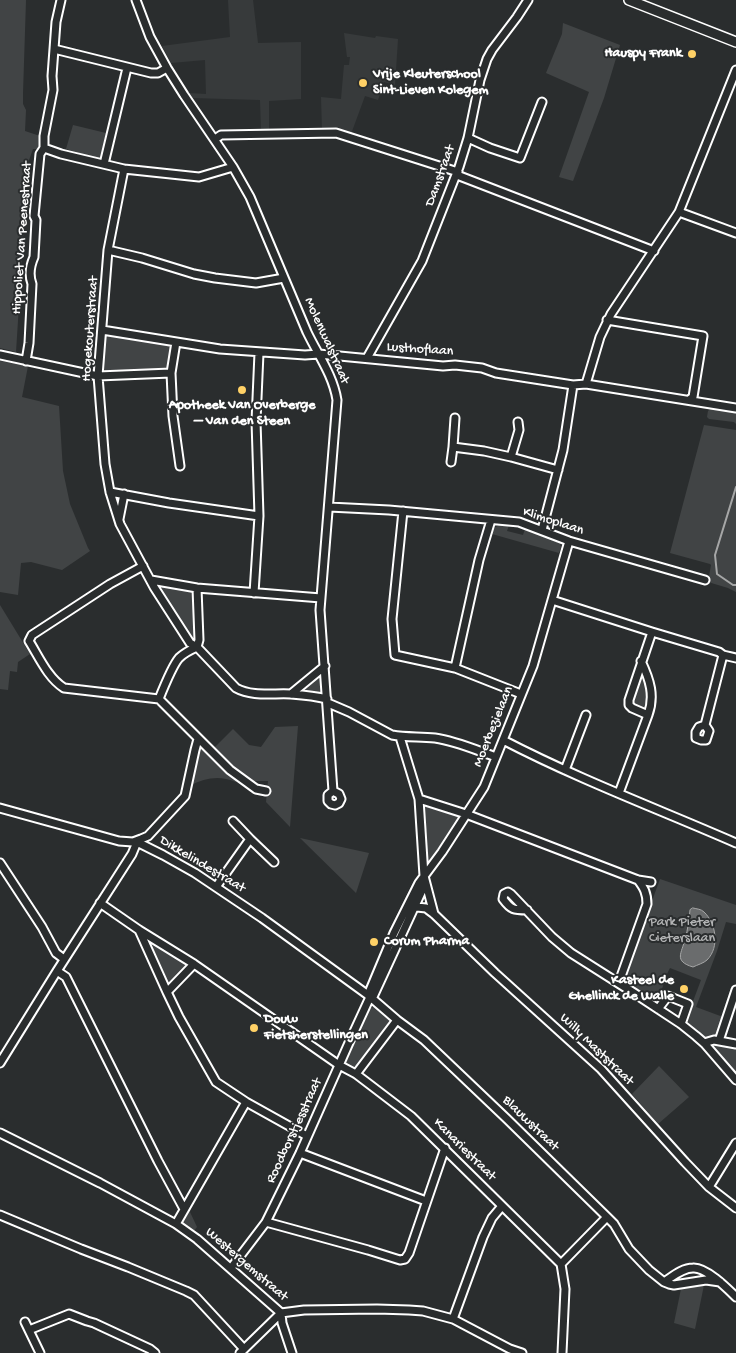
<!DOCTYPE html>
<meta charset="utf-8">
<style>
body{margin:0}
canvas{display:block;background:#2a2d2e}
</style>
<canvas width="736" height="1353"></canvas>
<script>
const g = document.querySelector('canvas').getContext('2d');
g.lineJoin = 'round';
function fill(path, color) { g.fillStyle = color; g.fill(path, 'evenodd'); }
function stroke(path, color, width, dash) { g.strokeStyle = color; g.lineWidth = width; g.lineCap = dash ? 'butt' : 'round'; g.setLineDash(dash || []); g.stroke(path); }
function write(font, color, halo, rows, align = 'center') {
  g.font = font + ' "Gochi Hand",sans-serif'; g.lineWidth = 4; g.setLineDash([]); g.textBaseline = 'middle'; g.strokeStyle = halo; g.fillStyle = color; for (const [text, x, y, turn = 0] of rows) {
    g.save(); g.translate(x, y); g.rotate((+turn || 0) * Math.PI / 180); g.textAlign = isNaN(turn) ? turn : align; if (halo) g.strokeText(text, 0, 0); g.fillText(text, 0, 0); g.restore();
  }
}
const built = new Path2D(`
 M228 0H253L258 43 301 42V99L269 101V130H261L260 100 193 98 188 93 206 94 205 60 171 63 162 46 230 37Z
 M344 33 375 38 376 36 398 39 395 85 384 82 378 100 365 96 351 134 334 128 322 129 321 97 341 99 344 65H349L350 57H347Z`);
const green = new Path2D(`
 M0 0H26L23 93V104L26 110 25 131 40 136 39 149H33L28 163 16 352 0 348Z
 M563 23 620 45 604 98 573 181 559 177 589 92 546 73 562 34Z
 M73 125 106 133 100 159 66 149Z
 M106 335 171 344 169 364 165 370 103 372V356Z
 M0 361 28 366 22 397 59 406 63 471 70 504 88 548 90 551 62 570 31 562 21 563 18 595 0 592Z
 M711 408 736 412V424L734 422 709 419 707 417 708 411Z
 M704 425 736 430V592L728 588 708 582 711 565 710 564 670 553Z
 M501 524 509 525 507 531 523 535 525 529 560 543 561 547 559 553 492 534 494 528Z
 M157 585 192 590 193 591 195 640 194 643 156 587Z
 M0 605 30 654 18 662 17 672 10 671 8 690 0 689Z
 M642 672 643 673 648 691 647 709 644 711 633 706 632 702Z
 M319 675 323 676V695L304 691 303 688Z
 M298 726 290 827 266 802 268 781H255L254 785 233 769 213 749 233 729 249 745 261 747 275 727Z
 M201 748H204L237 779 236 782C218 775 206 778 189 786L198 749Z
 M422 804 460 817 443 845 427 867Z
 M300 838 369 853 356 893Z
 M660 879 736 905V924L726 922 717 951 696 1007 723 1017 715 1041 736 1046V1078L687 1026 686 1020 701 980 670 968C663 980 663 992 656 1003L625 983 624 978Z
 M147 939 188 964 168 986Z
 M374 1007 391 1017C384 1034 368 1053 356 1066L352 1067 346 1064V1058L367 1012 371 1008Z
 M659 1066 689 1097 658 1124 632 1094Z
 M189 1206 191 1207 190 1212 197 1227 193 1232 181 1223Z
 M704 1285 695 1329 674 1323 681 1289Z`);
const water = new Path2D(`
 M693 908C697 909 701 909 704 912 716 923 720 947 707 960 704 963 697 965 693 967 673 961 682 953 685 939 688 929 689 920 690 910Z`);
const stream = new Path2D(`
 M736 487 715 555 717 574 733 585H736`);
const minor = new Path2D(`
 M136 0 150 37 167 68 184 95 233 167 250 197 307 332C318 355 333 375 337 400L320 610 333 791 328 795V801L331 804 335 805 339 803 341 799 339 794 333 791
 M54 49 151 73H158L167 68
 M468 138 490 148 520 158 542 102
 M215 139 221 135 336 133 458 172
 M44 148 61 154 124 169 199 177 233 167
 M104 164 127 68
 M124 169 108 250 98 376 105 464 110 492 120 524 154 587 190 643 197 647 236 688C252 697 273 693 291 694 304 695 315 696 327 699
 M457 175 654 251
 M679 212 736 233
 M108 250 142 258 194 274 215 278 256 283 284 278
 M607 320 703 336 693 397 689 400
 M102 330 220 349 305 355 319 354 443 366 455 365 482 368 496 373 573 385 586 384 736 408
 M176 342 171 373 173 416 180 466
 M0 355 98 376 171 373
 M367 358 422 261 459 167 468 138 480 80 487 59 492 50 517 17 528 0
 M26 361 29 343 32 284C29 276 30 266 34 257L36 220 34 216 40 154 44 148V136L53 90 52 76 56 22 61 0
 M586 384 600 337 611 314 679 212 736 70
 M455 418 453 447 484 451 511 457
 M518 422 519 430 511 457 558 470
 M451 462 453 447
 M110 492 169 503 259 516
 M329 507 389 510 519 522 569 541 705 580
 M403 511 392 619 395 655 455 668 521 694
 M119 519 124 494
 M542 530 563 450 573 385
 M143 566 110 584 32 635 29 641C39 657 48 678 64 688L159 699
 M151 580 197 588 321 598
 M254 593 259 516 256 421 259 353
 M552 600 652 632 719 652 723 655 736 658
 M197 647C190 650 184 653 179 658 173 665 163 689 159 699L230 770 256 789 266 791
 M197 647 199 640 197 588
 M641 661C650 680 655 696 648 715L632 708 629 705V700L652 632
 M455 668 479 560 491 520
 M291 694 325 666
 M328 703 349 712 392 735C407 738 421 736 435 738 456 741 476 750 496 757
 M705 725 709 731 706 740H701L696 738V732L699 727 705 725 723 655
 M400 737 419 799 424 876 434 914
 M503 740C578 779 658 809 736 843
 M565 770 586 715
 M619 793 648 715
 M419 799 466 814 638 880 651 882
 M0 808 119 841 133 842 141 839 148 836 185 796 195 750 198 739
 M233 821 250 839
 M137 841V842L163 855 195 873 262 918 368 995 397 1020 424 1040 507 1119 607 1217 614 1224 629 1249 649 1270 664 1282 669 1284 674 1285 706 1280 720 1282
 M0 863 42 927 56 953 64 959
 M216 887 250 839 274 862
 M100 903 139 930 194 964 339 1065 356 1074 411 1116 561 1264
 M408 906 426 908 434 914 495 973 601 1069 685 1162 709 1187 736 1208
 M527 910C514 910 511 910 503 899L504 894 508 892 511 894 552 937 571 953 634 993 681 1024 696 1036 704 1043 736 1080
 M139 930 167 992 194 964
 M57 971 66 977 158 1161 184 1209
 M619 982 647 904C647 893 644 888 638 880
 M167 992 179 1017 216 1082 246 1102 307 1136
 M368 995 394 933 419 883 442 852 484 787 533 666 569 541
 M372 999 425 884
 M658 1009 668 996 688 1004 681 1024
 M719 1041 736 990
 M704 1043 714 1040 736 1044
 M0 1063 57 971 132 854 137 842
 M356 1074 397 1020
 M0 1133 100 1183 176 1224 197 1239 281 1313
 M300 1153 426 1201
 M709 1187 736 1143
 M0 1215 81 1249 128 1267 186 1291 194 1295 244 1349
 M266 1222 368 1250 400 1260 405 1259 409 1253 445 1148
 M176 1224 246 1102
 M561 1264 565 1289 562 1353
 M561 1264 607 1217
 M231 1268 266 1222 300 1153 352 1036 370 997
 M664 1282C672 1277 682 1268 693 1268 706 1267 727 1288 736 1297
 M281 1313 304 1310 377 1309 409 1310 423 1311 453 1319 510 1349 522 1353
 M281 1313 282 1323 292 1353
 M453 1319 483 1237 492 1218 502 1206
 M25 1322 40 1353
 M29 1330 69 1314 87 1321 94 1323 150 1349 155 1353
 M240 1353 281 1313`);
const tertiary = new Path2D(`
 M629 0 736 42`);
const markers = [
 [692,54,5,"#ffd166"],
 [363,83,5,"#ffd166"],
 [242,390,5,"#ffd166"],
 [374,942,5,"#ffd166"],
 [684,989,5,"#ffd166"],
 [254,1028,5,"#ffd166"]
];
const poiNames = [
 ["Hauspy Frank",682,54,"right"],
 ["Vrije Kleuterschool",373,75],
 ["Sint-Lieven Kolegem",373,91],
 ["Apotheek Van Overberge",242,406,"center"],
 ["– Van den Steen",242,422,"center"],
 ["Corum Pharma",384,942],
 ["Kasteel de",674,981,"right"],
 ["Ghellinck de Walle",674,997,"right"],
 ["Douw",264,1020],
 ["Fietsherstellingen",264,1036]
];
const streetNames = [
 ["Damstraat",441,176,-70],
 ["Hippoliet Van Peenestraat",23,238,-86],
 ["Hogekouterstraat",91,329,-86],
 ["Molenwalstraat",326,341,66],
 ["Lusthoflaan",420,350,4],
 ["Klimoplaan",553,522,18],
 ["Moerbezielaan",494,727,-68],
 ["Dikkelindestraat",202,865,31],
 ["Willy Maststraat",596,1050,44],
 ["Blauwstraat",530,1124,44],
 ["Roodborstjesstraat",295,1131,-65],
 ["Kanariestraat",464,1150,45],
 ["Westergemstraat",246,1265,41]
];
const parkNames = [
 ["Park Pieter",682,923],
 ["Cieterslaan",682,939]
];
fill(built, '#373a3b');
fill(green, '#414445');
fill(water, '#6a6c6d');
stroke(water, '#a6a7a7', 1);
stroke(stream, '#a6a7a7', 2);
stroke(minor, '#fff', 11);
stroke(tertiary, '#fff', 12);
stroke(minor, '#2a2d2e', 7);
stroke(tertiary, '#2a2d2e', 9);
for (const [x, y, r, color] of markers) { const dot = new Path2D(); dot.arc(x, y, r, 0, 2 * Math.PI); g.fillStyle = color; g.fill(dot); stroke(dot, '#2a2d2e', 2); }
write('bold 14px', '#fff', '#2a2d2e', poiNames, 'left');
write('14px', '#fff', '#2a2d2e', streetNames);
write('14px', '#b3b4b5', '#2a2d2e', parkNames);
</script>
